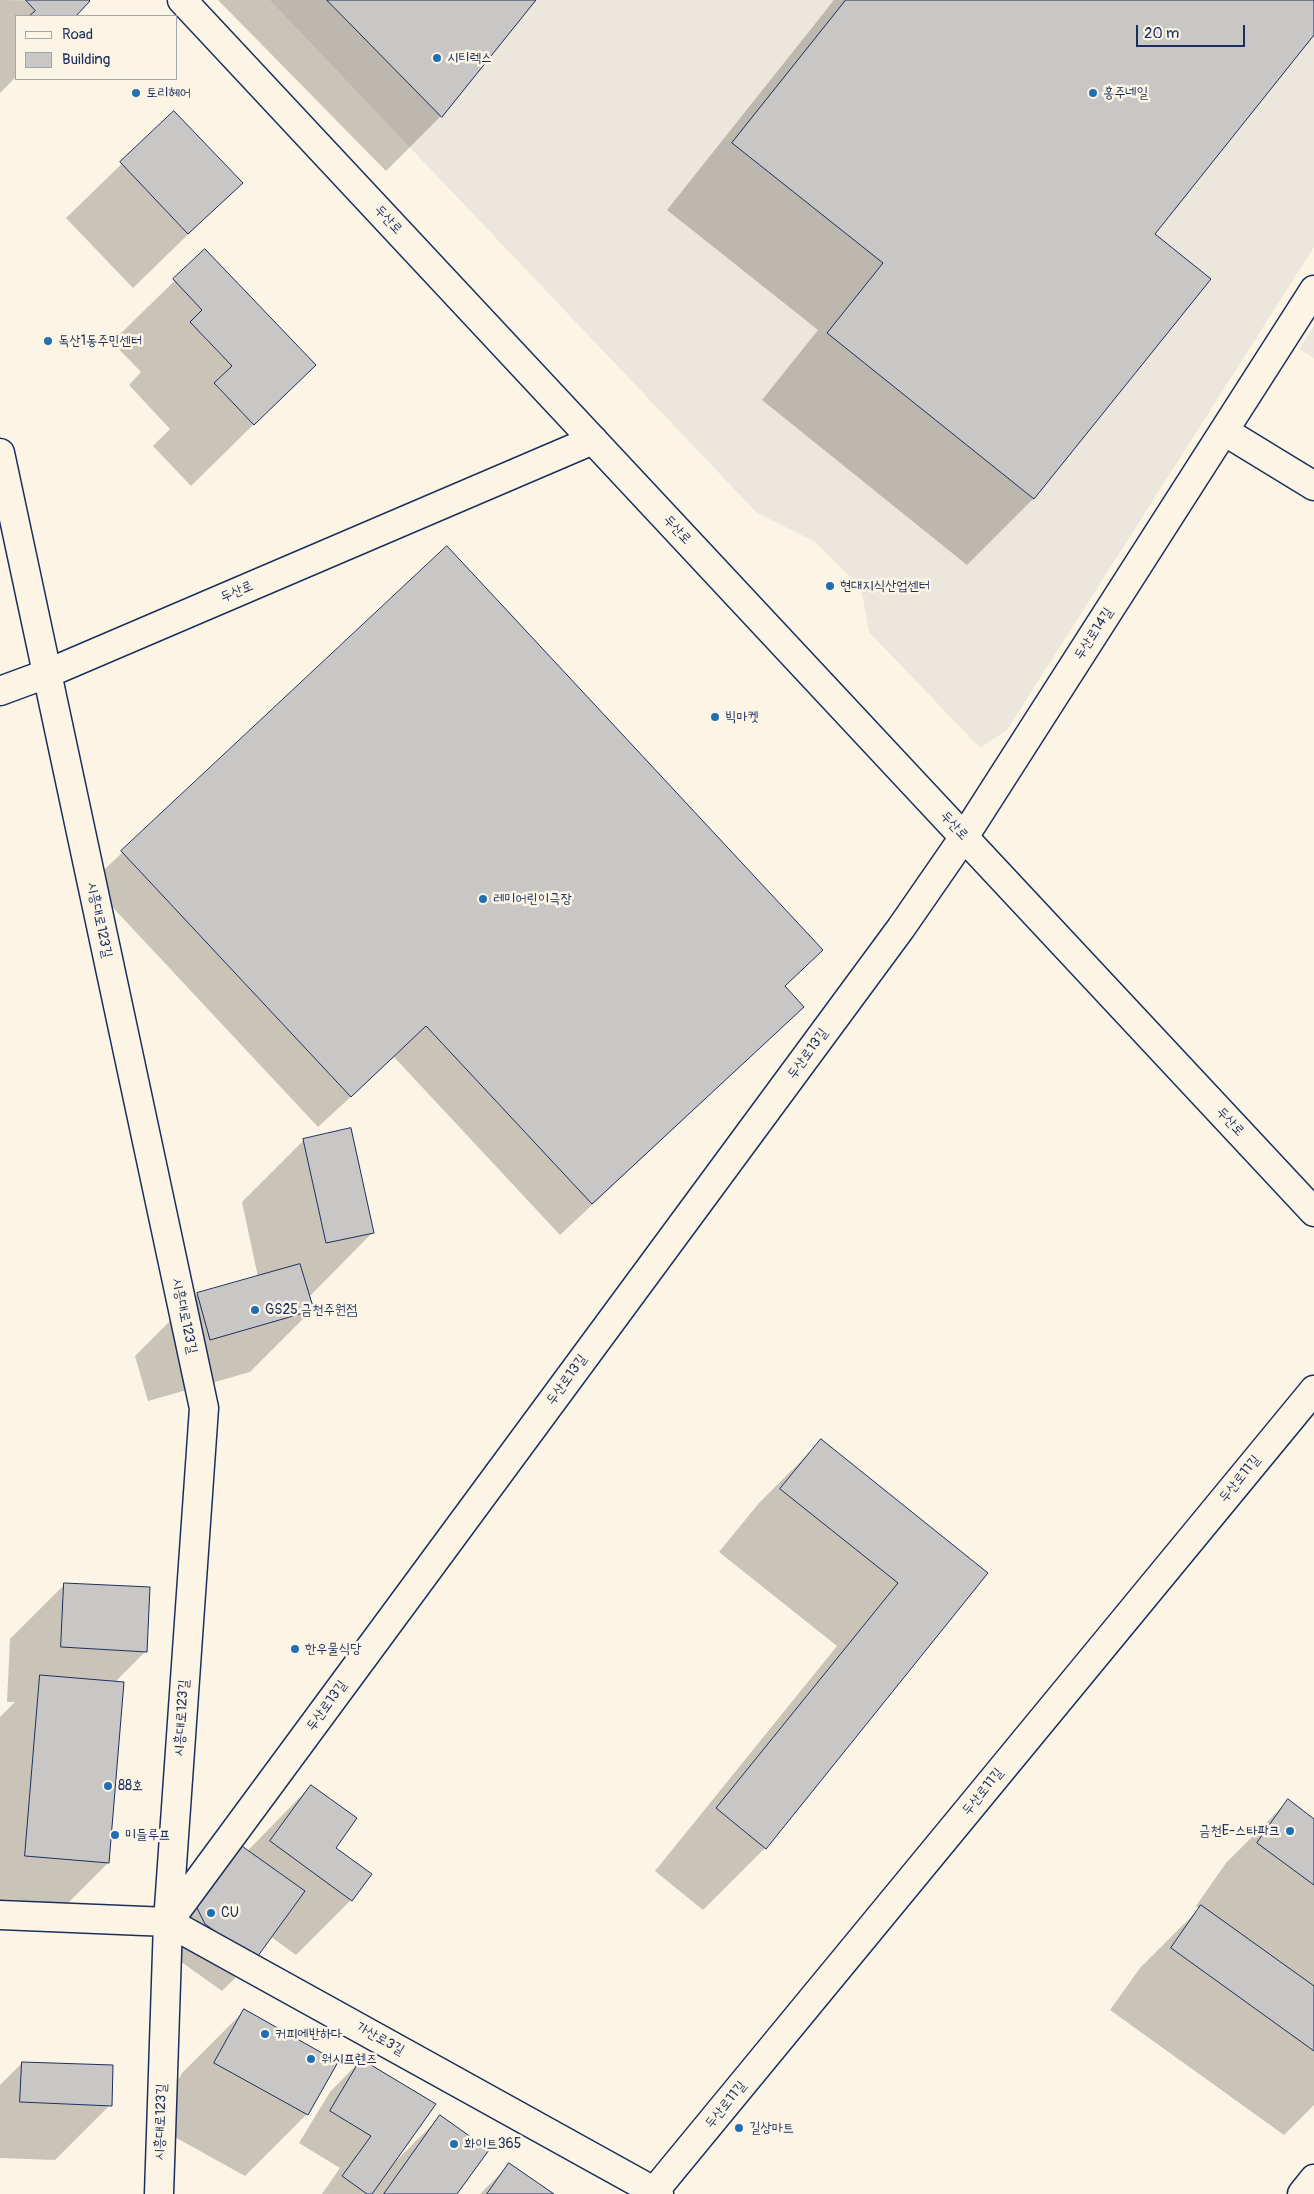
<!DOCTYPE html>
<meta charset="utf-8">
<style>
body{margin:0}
#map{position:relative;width:1314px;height:2194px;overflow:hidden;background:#fcf5e5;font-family:Pangolin,sans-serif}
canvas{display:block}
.legend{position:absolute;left:15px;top:15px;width:162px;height:65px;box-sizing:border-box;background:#fcf5e5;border:1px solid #a2a6af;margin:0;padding:6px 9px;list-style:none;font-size:15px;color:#1b2f5e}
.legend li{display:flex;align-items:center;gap:10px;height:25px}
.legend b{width:25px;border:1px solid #a2a6af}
.scale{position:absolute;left:1136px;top:25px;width:109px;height:22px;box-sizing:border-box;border:2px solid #1b2f5e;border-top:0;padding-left:6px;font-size:15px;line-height:18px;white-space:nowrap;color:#1b2f5e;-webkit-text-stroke:4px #fcf5e5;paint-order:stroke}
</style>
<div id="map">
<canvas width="1314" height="2194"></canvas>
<ul class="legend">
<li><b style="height:6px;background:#fcf5e5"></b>Road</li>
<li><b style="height:14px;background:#c8c7c6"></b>Building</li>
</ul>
<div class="scale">20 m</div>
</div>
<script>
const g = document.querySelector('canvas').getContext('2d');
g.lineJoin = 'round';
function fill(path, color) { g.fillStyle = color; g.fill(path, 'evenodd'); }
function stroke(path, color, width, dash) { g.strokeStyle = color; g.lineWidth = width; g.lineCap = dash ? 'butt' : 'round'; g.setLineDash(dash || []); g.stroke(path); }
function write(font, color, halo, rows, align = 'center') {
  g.font = font + ' Pangolin,"Poor Story",sans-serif'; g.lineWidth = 5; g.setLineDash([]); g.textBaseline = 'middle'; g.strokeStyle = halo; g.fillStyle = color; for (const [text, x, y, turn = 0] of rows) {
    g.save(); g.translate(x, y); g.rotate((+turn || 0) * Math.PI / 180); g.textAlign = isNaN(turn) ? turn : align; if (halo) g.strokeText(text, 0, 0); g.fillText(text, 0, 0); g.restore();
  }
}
const built = new Path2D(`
 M270 0H1314V247L1007 730 980 748 869 632 861 588 815 542 757 513Z
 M1314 326V358L1299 349Z`);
const shadow = new Path2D(`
 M0 0 88 1 74 16H16V77L0 93Z
 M218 0H535L441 116 386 171Z
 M834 0H1314V33L1153 234 1209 279 1033 499 967 565 762 400 818 330 667 210Z
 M174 113 241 183 133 288 66 218Z
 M205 251 314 365 191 486 153 446 170 429 129 385 141 372 112 342Z
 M447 548 822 950 784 987 803 1007 560 1235 394 1057 318 1127 90 883Z
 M304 1140 373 1232 311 1295H308L312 1310 250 1372 148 1401 135 1356 197 1294 258 1277 242 1202Z
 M821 1441 986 1573 765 1848 703 1910 655 1871 837 1646 719 1552 759 1503Z
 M65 1584 146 1651 114 1683 108 1863 53 1918 0 1913V1717L15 1702H7L10 1639Z
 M311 1786 334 1848 351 1900 296 1955 270 1936 254 1959 222 1991 173 1956 164 1936Z
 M1288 1801 1314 1820V2105L1284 2135 1110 2010 1140 1968 1199 1909 1196 1906 1226 1863Z
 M244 2011 307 2114 245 2176 153 2125 182 2073Z
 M361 2060 395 2162 440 2117 456 2194H322L340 2168 299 2143 330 2092Z
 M22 2063 110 2105 55 2160 0 2158V2085Z
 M510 2164 552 2194H480Z`);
const building = new Path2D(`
 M26 0H89L90 1 76 16H29L35 11Z
 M327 0H536L442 117Z
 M846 0H1314V35L1155 234 1211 279 1034 499 827 333 883 263 732 143Z
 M174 111 243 183 188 234 120 162Z
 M205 249 316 365 254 425 214 383 232 366 190 322 202 310 173 279Z
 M447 546 823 950 785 986 804 1007 592 1204 426 1026 351 1097 121 851Z
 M351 1128 374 1233 326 1243 303 1139Z
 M300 1264 314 1310 210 1340 197 1293Z
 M821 1439 988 1573 766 1849 716 1808 898 1583 780 1489Z
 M64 1583 150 1587 147 1652 61 1647Z
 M40 1675 124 1682 109 1863 25 1856Z
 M311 1785 357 1818 336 1848 372 1874 352 1901 270 1841Z
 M1288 1799 1314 1819V1885L1257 1843Z
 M239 1844 305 1891 255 1960 205 1924 195 1904Z
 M1201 1905 1314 1986V2051L1171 1948Z
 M244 2009 338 2062 308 2115 214 2063Z
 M361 2059 436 2104 372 2194H367L342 2176 371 2136 330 2111Z
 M22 2062 113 2065 112 2106 20 2102Z
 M440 2115 489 2150 457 2194H384Z
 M509 2163 554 2194H487Z`);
const minor = new Path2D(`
 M1224 431 1314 486
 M0 453 204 1408 168 1922 159 2194
 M0 691 46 674 593 440
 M0 1915 168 1922 659 2194
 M168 1922 901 928 964 837 1314 290
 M652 2194 1314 1390
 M1302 2194 1314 2179`);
const tertiary = new Path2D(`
 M182 0 1314 1212`);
const markers = [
 [437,58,5,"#1f6fb2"],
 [136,93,5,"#1f6fb2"],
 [1093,93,5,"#1f6fb2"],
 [48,341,5,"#1f6fb2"],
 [830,586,5,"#1f6fb2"],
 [715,717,5,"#1f6fb2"],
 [483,899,5,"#1f6fb2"],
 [255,1310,5,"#1f6fb2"],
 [295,1649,5,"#1f6fb2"],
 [108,1786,5,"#1f6fb2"],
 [1290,1831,5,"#1f6fb2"],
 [115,1835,5,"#1f6fb2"],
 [211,1913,5,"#1f6fb2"],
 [265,2034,5,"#1f6fb2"],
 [311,2059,5,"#1f6fb2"],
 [739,2128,5,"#1f6fb2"],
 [454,2144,5,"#1f6fb2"]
];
const poiNames = [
 ["시티렉스",447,58],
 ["토리헤어",146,93],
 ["홍주네일",1103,93],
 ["독산1동주민센터",58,341],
 ["현대지식산업센터",840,586],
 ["빅마켓",725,717],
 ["레미어린이극장",493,899],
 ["GS25 금천주원점",265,1310],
 ["한우물식당",305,1649],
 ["88호",118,1786],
 ["금천E-스타파크",1280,1831,"right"],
 ["미들루프",125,1835],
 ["CU",221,1913],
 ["커피에반하다",275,2034],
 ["워시프렌즈",321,2059],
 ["길상마트",749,2128],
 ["화이트365",464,2144]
];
const streetNames = [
 ["두산로",388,220,47],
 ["두산로",677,530,47],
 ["두산로",237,592,-23],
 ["두산로14길",1094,634,-57],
 ["두산로",954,826,47],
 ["시흥대로123길",99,920,78],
 ["두산로13길",808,1054,-54],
 ["두산로",1230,1122,47],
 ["시흥대로123길",184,1316,78],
 ["두산로13길",567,1380,-54],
 ["두산로11길",1240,1479,-51],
 ["두산로13길",327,1706,-54],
 ["시흥대로123길",182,1718,-86],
 ["두산로11길",983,1792,-51],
 ["가산로3길",380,2039,29],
 ["두산로11길",726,2105,-51],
 ["시흥대로123길",161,2122,-88]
];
fill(built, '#ece7dc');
fill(shadow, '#0003');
fill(building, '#c8c7c6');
stroke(building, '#1b2f5e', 1);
stroke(minor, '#1b2f5e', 31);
stroke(tertiary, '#1b2f5e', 31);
stroke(minor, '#fcf5e5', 28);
stroke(tertiary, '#fcf5e5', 28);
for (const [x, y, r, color] of markers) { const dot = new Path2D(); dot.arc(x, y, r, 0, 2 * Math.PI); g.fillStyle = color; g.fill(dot); stroke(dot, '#fcf5e5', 2); }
write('14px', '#1b2f5e', '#fcf5e5', poiNames, 'left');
write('14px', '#1b2f5e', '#fcf5e5', streetNames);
</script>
